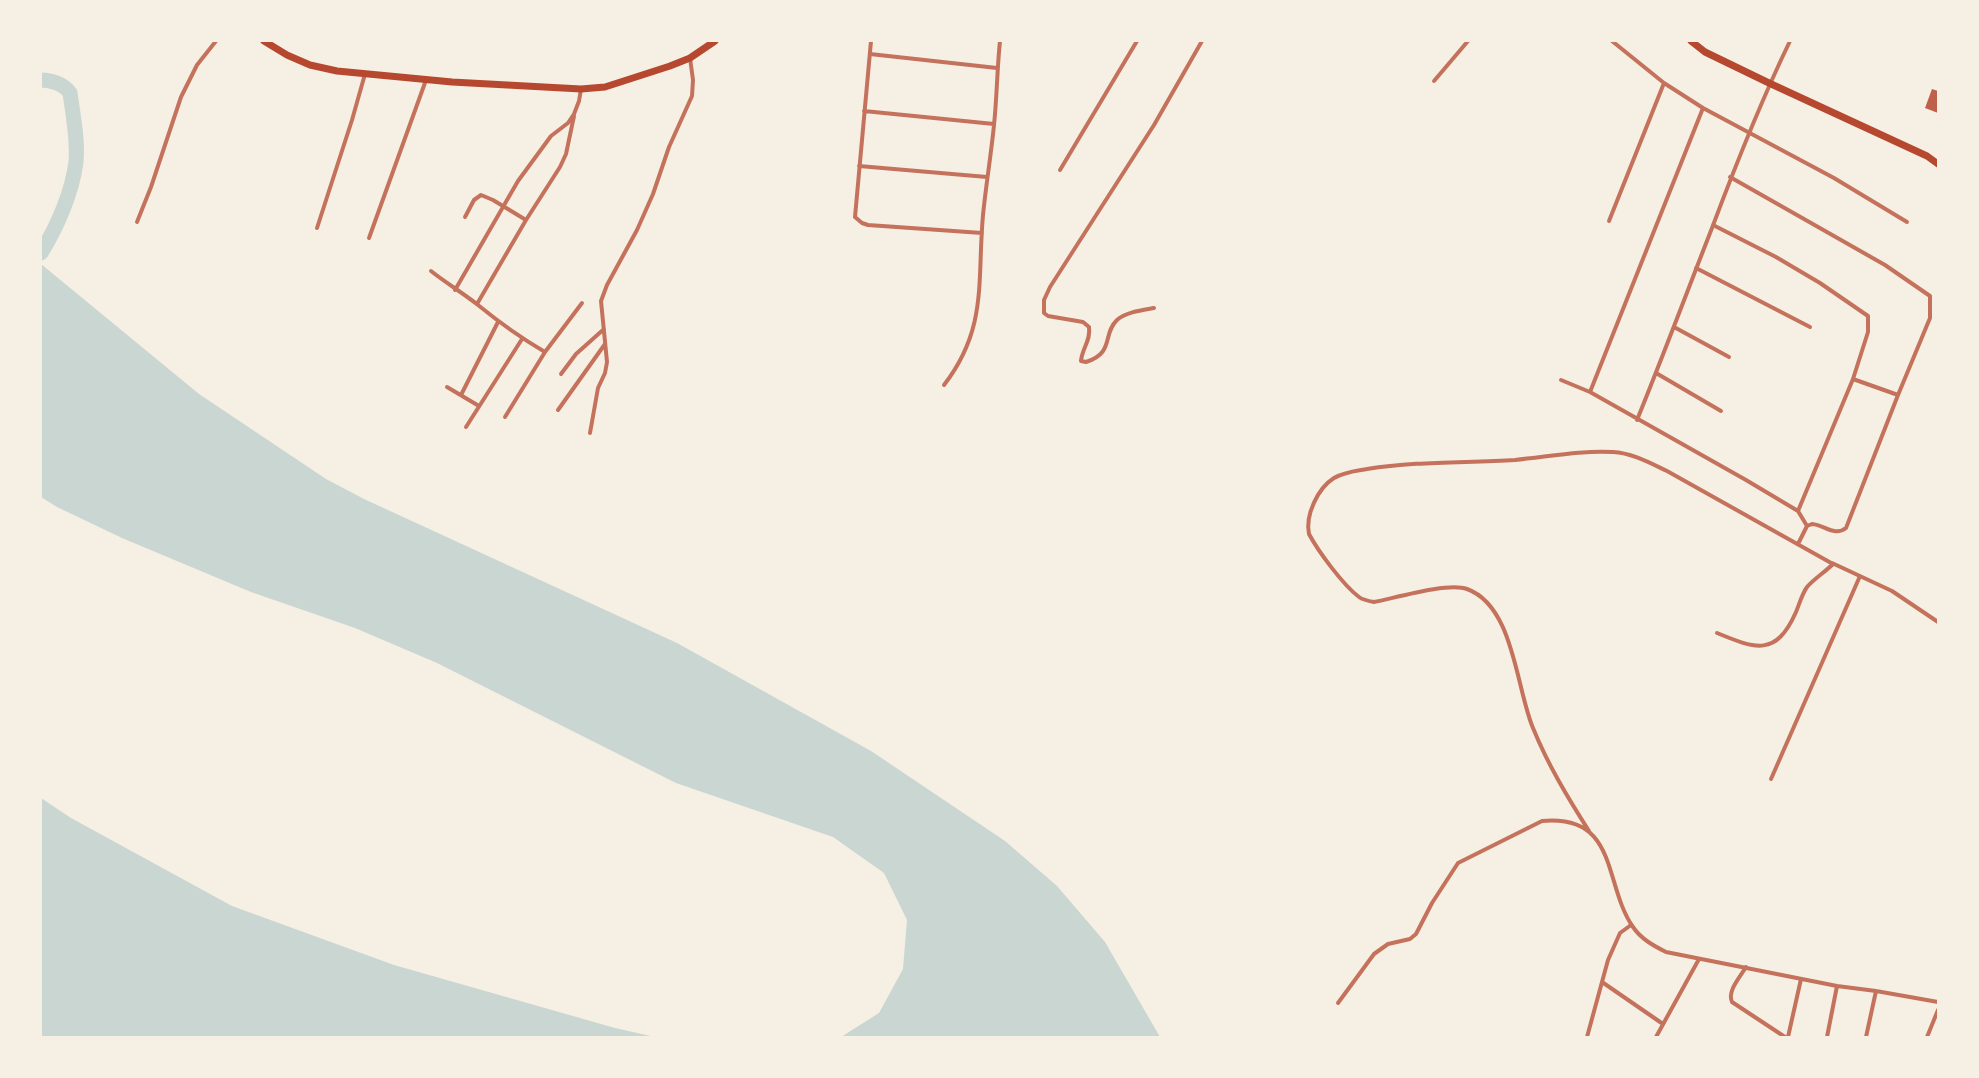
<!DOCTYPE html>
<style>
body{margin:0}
#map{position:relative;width:1979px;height:1078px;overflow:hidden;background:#f6efe4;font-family:"PT Serif",serif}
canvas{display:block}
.frame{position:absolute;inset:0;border:42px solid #f6efe4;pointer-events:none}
</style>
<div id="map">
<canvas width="1979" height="1078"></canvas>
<div class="frame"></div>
</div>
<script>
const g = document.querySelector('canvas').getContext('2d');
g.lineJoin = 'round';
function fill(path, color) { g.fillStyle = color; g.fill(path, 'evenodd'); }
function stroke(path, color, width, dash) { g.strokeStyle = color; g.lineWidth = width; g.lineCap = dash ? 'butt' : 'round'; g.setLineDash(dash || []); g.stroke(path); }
const water = new Path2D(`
 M41 264 199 394 326 479 364 499 677 643 871 751 1005 841 1057 886 1105 942 1160 1037H841L879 1013 903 969 907 920 884 873 833 837 676 783 437 663 355 628 251 592 122 538 57 507 41 497Z
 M41 798 71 818 232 906 394 965 615 1028 655 1037H41Z`);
const river = new Path2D(`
 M41 80C51 80 64 84 70 93 73 115 78 140 76 162 72 193 57 227 41 253`);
const building = new Path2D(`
 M1932 89 1938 91V113L1925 108Z`);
const minor = new Path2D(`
 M871 41 855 217 862 223 868 225 982 233
 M1612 41 1664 83 1703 108 1834 178 1907 222
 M870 54 997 68
 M1434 81 1468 41
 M864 111 994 124
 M859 166 987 177
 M1060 170 1137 41
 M1730 177 1885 265 1930 296V318L1898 395
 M465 217 474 200 481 195 493 200 526 220
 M1609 221 1664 83
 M137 222 151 187 181 97 197 65 216 41
 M1713 225 1776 257 1820 283 1868 316V332L1853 379 1898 395 1846 528C1834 537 1825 525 1812 524L1807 526 1798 544
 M317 228 352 120 365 74
 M369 238 426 80
 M1696 268 1810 327
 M431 271C446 283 463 293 478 305 500 323 521 338 545 352
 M455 290 518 181 551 136 568 123 574 114 579 101 581 89
 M477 304 526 220 560 167 566 154 574 116
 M1154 308C1143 310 1126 312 1117 320 1102 334 1115 353 1086 362L1081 361C1082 348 1091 341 1089 327L1083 322 1048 316 1044 313V300L1050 287 1154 125 1202 41
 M1674 327 1729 357
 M1656 373 1721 411
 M561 374 576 354 604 329
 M1561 380 1590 392 1746 480 1798 511 1807 526
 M944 385C988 328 977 281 983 215 986 185 991 155 994 125 997 97 997 69 1000 41
 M447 387 479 406
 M1590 392 1703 108
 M461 395 498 322
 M558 410 605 344
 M505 417 545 352 582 303
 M1637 420C1663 356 1687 292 1712 228 1736 164 1760 103 1790 41
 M466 427 522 339
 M590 433 598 388 605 373 607 362 601 301 607 285 637 230 653 194 669 147 692 96 693 80 690 58
 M1798 511 1853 379
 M1832 563 1892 591 1938 622
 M1717 633C1756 649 1776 657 1796 612 1799 605 1802 594 1807 587 1814 579 1825 572 1833 564L1831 563
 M1771 779 1860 576
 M1589 831C1568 798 1548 765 1533 728 1516 688 1514 606 1467 589 1448 582 1395 598 1374 602 1368 601 1363 600 1359 597 1343 585 1318 551 1309 534 1305 515 1318 488 1334 478 1344 472 1356 471 1367 469 1416 461 1466 463 1515 460 1547 457 1581 450 1613 452 1632 453 1650 463 1667 471L1833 564
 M1746 967C1740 977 1727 991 1732 1002L1785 1037
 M1602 982 1663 1024
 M1338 1003 1374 954 1388 944 1410 939 1416 934 1432 903 1458 863 1542 821C1619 814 1603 884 1633 927 1641 939 1654 946 1666 952L1837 986 1876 991 1938 1002
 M1587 1037 1608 960 1620 933 1631 925
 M1656 1037 1699 959
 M1788 1037 1801 979
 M1827 1037 1837 986
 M1866 1037 1876 991
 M1927 1037 1938 1010`);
const trunk = new Path2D(`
 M264 41 287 55 310 65 337 71 452 82 581 89 605 87 670 66 690 58 715 41
 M1691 41 1705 52 1769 83 1927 156 1938 164`);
fill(water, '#c9d6d2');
stroke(river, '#c9d6d2', 15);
fill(building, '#bf614a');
stroke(minor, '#c5725c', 4);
stroke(trunk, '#b5482f', 7);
</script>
